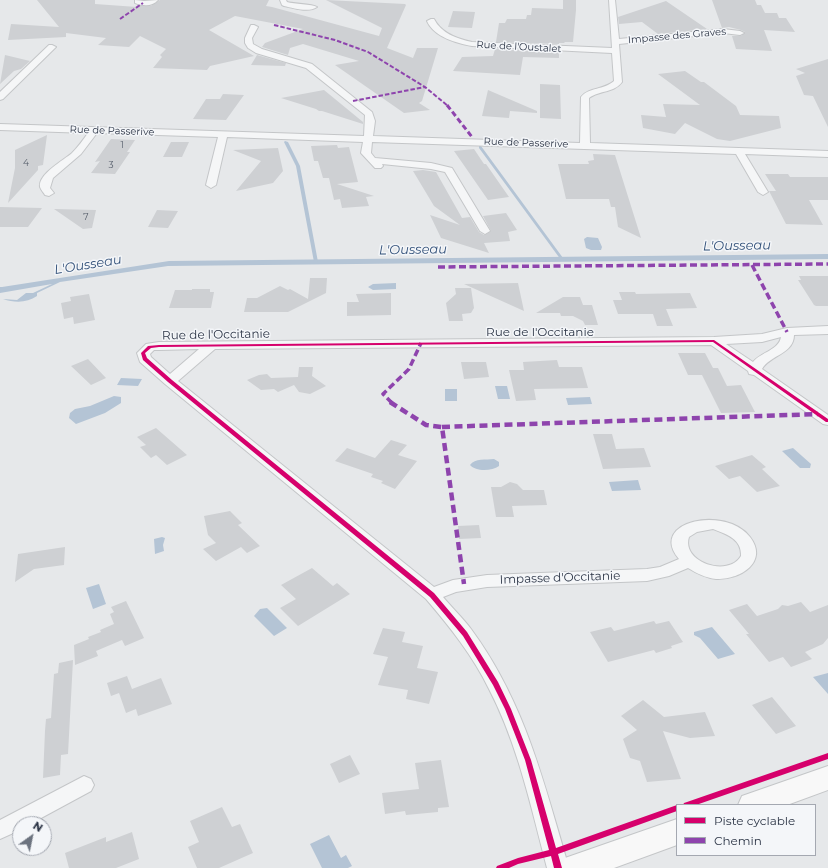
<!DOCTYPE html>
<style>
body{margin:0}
#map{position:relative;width:828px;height:868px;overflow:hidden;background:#e6e8ea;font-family:Montserrat,sans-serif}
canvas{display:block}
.legend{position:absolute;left:676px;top:804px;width:140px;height:52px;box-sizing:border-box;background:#f4f6f9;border:1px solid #a4a8b1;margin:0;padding:5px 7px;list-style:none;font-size:12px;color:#2b3445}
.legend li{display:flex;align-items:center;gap:8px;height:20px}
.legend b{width:20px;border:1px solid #a4a8b1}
.north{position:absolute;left:12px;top:816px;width:40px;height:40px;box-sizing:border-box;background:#f4f6f9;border:1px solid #a4a8b1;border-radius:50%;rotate:33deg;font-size:11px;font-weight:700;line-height:16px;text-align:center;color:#2b3445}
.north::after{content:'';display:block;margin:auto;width:14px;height:18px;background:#6c737f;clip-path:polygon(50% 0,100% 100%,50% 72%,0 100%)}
</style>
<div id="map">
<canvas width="828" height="868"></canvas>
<ul class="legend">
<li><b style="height:5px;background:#d6006c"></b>Piste cyclable</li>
<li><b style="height:5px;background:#8e44ad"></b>Chemin</li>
</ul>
<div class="north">N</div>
</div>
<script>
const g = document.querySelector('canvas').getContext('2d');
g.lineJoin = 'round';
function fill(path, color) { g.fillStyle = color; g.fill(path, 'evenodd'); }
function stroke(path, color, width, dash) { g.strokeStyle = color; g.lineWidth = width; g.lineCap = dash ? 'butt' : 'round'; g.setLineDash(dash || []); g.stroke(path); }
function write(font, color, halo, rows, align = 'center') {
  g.font = font + ' Montserrat,sans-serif'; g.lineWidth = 3; g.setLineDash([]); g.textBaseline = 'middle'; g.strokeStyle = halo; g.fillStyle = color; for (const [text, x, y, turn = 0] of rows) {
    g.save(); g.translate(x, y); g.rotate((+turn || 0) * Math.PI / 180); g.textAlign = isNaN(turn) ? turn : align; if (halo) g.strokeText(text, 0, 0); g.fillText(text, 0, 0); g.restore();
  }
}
const water = new Path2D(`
 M587 237 598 238 602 247 601 250H591L586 248 584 239Z
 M828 254V259L168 266 60 282 37 293V296C27 303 15 303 3 299L17 300 26 293H33L52 284 0 293V287H2L169 261Z
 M396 283V289L373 290 368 287 373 284Z
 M121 378 142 379 138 386 117 385Z
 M495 386H507L510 399H498Z
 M445 389H457V401H445Z
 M114 396 121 397V403L105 413 76 424 69 418 70 413 75 409 90 406Z
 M590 397 592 404 568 405 566 398Z
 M793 448 811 464 810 468H800L782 451Z
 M494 459 499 462V466C492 471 476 472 470 465 475 458 486 460 494 459Z
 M638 480 641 490 612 491 609 482Z
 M162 537 165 538 163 545 164 551 155 554 154 539Z
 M99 584 106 604 93 609 86 588Z
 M267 608 287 628 274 636 254 616 260 609Z
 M712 627 735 654 718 659 700 638 694 635V632Z
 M828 673V694L813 677Z
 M329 835 341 858 346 855 352 866 348 868H322L310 844Z`);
const stream = new Path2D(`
 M285 141 288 142 300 166 318 262 317 263H316L314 262 296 166 284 142Z
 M479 146H481L563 258V260H561L479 148Z`);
const building = new Path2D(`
 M37 0H95V4L137 7V5L151 6 160 0H269L266 6 272 7 379 36 382 28 326 0 405 4 406 5 387 48 413 58 417 48H438L422 101 419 103 430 110 404 113 335 65 359 61 303 44 290 48 288 55 262 47 265 43 303 29 235 16 209 30 254 56 210 66 207 70 153 68 162 57 160 55 166 49 140 36 129 47 98 45 106 38 66 33V37L8 40 11 24 59 27Z
 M563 0H576V10L573 42H565L564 43H559V44L496 42 499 23H505L507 19H526L527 15H531L532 8 563 9Z
 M712 0H755L757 5H761L765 13H777L779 18H786L795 32 764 30 772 51 736 49 732 36H741L745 32 741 30 729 27 722 28Z
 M666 1 707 29 658 34 642 22 619 24 618 17Z
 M453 11 475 12 472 28 448 27Z
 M495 49 559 52V58L523 57 520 75 453 71 462 57 493 56Z
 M5 55 30 61 21 69 14 71 0 84Z
 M257 55 286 63 285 66 251 65Z
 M828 59V127L813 96 804 95 796 76 805 73 796 69Z
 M685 71 701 82H704L736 106 740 115 779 116 781 128 730 141 717 139 685 123 675 134 643 128 641 115 666 117 663 104 700 105 658 74Z
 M540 84 560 85 561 119 540 118Z
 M324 90 363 122V124L322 111H319L316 109 281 98Z
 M488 90 537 111V113L510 111 509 118 482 116Z
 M223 94 244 95 226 120 193 119 206 99H220Z
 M47 135 43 165 38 166V170L8 203 15 168V150Z
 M111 139 135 140 127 152H130L115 174 91 173 100 161 95 162Z
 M171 142H189L182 157H163Z
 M337 145 338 148 349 147 358 182 337 184 374 196 366 197 369 206 342 208 340 199 334 200 329 178H323L318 161H314L311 146Z
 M278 148 283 171 273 183 236 191 261 161 233 150Z
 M474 149 484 164H486L509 197 488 200 454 151Z
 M593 154 615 155 641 238 618 227 615 207H611L609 199H566L558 164H589L588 161 594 160Z
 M423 170 436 172 462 218 470 217 479 232 484 235 491 231 483 216 506 213 517 230 508 232 510 241 484 243 489 253 441 238 430 215 460 225 434 206 413 171Z
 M765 174H788L790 177H828V200H809L823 225 786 224 769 191H776Z
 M0 207 42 208 28 227H0Z
 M54 209 96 210 92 228 83 229Z
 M157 210 178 211 168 228 148 227Z
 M799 276H828V306H816L814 305 798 280H801Z
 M310 278H327L326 293 288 312H244L247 298H257L280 286 288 290 290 289 308 299Z
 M518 283 524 311 464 284Z
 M455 288H471L474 308 471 313 462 314 463 321H449L446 303 456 294Z
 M192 289H210V292H214L211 308H169L175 290H192Z
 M619 292H635L636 294 690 293 697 308 666 309 673 326H657L653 314H618L613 300H622Z
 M391 293V315L347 316V302H359L356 294Z
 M89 294 95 320 74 324 73 317 64 319 61 303 71 301 70 297Z
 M563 297H580L583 305H592L598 325H585L583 321 573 316H561L560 313H536Z
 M678 353H705L713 368H718L727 386 741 385 755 412 721 413 702 375H688Z
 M88 359 106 378 91 385 71 366Z
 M557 360 559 367H582L588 388 534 389 536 400 516 401 509 370H524L523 362Z
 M461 362H486L489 377 464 379Z
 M299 367H313L312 376 326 386 310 394 299 392 294 385 278 392 274 389 261 390 247 380 259 375 267 374 271 378 298 377Z
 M156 428 187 455 167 465 156 455 151 458 140 447 146 445 137 437Z
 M593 434H612L616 449 644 448 651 467 603 469Z
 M391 440 407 445 398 455 417 461 395 489 381 483 383 481 371 477 373 474 335 461 347 448 375 458Z
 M752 455 766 467 762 469 780 486 757 492 740 476 729 479 715 466Z
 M510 482 517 484 523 490H544L547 505 512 506 514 517H496L491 487H501Z
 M230 511 242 523 238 525 260 546 247 553 241 547 216 561 203 549 216 543 208 535 204 516Z
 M479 525 481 538 459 539 458 526Z
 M65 547 64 565 34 569 15 582 18 554Z
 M312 568 333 586 337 583 350 594 298 626 280 608 296 599 281 585Z
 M126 601 144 638 125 646 122 640 96 651 98 656 75 665 74 645 89 639 88 637 101 632 100 630 114 624 110 614 114 612 111 607Z
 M801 602 810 612 828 605V638L823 644 805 652 812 659 791 667 783 657 769 662 746 634H749L729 610 747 604 757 616 778 609 782 605 788 606Z
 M654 621 656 624 669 621 683 642 671 646 672 648 656 653 654 650 608 662 590 632 611 627 614 631Z
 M383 628 405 632 402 642 423 646 417 668 438 672 429 704 406 699 408 690 378 685 388 657 373 654Z
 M73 660 68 754 61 755 60 775 43 778 45 731 46 719 51 718 54 674 58 673 59 663Z
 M127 676 132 689 161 678 172 704 138 716 136 709 126 713 119 693 111 696 107 683Z
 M772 697 796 726 776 734 752 705Z
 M643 700 664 717 705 712 708 719 715 736 690 738 663 731 681 779 647 782 640 761 630 758 623 739 637 730 621 716Z
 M350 755 360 774 339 783 330 764Z
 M441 760 449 807 438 808V812L406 815 405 811 385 814 382 793 419 789 415 763Z
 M222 807 232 827 240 824 253 853 219 868H197L188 847 199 842 190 821Z
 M132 832 139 859 116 868H69L65 853 106 837V842Z`);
const street = new Path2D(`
 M135 0 144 1 158 0C152 7 143 6 135 3Z
 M280 0H286L287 2C294 4 312 4 317 7 309 13 293 8 284 6L282 5Z
 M609 0H615L619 39 723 29 740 31 744 33 740 35 723 33 619 44 622 82C614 93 600 90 589 98L590 143 828 151V157L745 154 768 192 763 195 758 192 736 154 372 142 371 153 375 158 431 163 452 168 490 231 485 234 480 231 445 172 431 169 382 164 383 166 381 168H375L361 153 363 142 227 137 216 185 211 188 206 185 218 137 97 133 81 154 53 178 50 188 54 193 49 196 45 195C44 193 41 190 40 187 38 174 64 160 72 153 78 147 83 140 88 133L0 130V124L364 136 365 115 306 68 256 53 248 48 245 43V38L251 25H254L258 27 252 38 253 44 262 49 312 64 372 112 375 121 373 136 580 143 581 97C589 87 604 90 614 81L612 53 472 46C456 43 434 37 427 21L431 19H434C441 33 457 39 472 42L612 48Z
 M49 45H52L56 47 3 99 0 100V92Z
 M828 326V334L794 335C794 354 770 355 762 369L828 415V425L823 424 754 375 749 374 748 371 711 345 215 349 178 381 434 587 453 580 487 575 647 569 660 567 679 559C647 521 726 505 750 537 769 562 740 580 716 579 706 578 696 573 688 568L669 576 647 581 487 587 456 592 443 597C452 608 463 618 471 629 525 702 544 783 569 868H547C531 807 518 745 489 689 473 656 450 627 426 599L165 384 140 362 137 353 146 344 159 342 714 337 762 334 787 328ZM781 337C779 350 761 352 753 362L726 344 762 342ZM199 349 170 374 151 357 150 354 154 350H159ZM713 529C726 534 742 539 741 556 728 578 681 562 689 537L697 532Z
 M84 776 91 779 94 785 91 791 30 824H20V830L0 839V820Z`);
const secondary = new Path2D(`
 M828 766V790L787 805H738L742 796Z
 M677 819V845L614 868H561L565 858Z`);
const quietFar3 = new Path2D(`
 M120 19 143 3
 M274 25 335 40 368 52 425 87 448 106
 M353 101 425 87`);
const quietFar2 = new Path2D(`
 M447 105 472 137`);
const quietFar1 = new Path2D(`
 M752 265 787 332
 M438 267 828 264
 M392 403 383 394 409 369 421 343`);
const quiet = new Path2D(`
 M390 402 426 425 442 427 464 584
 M442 427 818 414`);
const cycleway = new Path2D(`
 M714 340 828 419V422H826L713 342 159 347 151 348 145 353 147 358 172 380 434 593 467 632 498 682 511 709 531 760 556 848 677 805V811L558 854 562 868H554L551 856 518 864 509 868H496L497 866 518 858 549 850 525 760 505 709 493 685 463 636 430 597 168 382 143 360 141 353 148 346 159 345Z
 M828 753V759L696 805H683L684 803 687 802Z`);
const farNumbernames = [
 ["1",122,145],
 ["4",26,163],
 ["3",111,165],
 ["7",86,217]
];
const farStreetnames = [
 ["Impasse des Graves",677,36,-5],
 ["Rue de l'Oustalet",519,47,3],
 ["Rue de Passerive",112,131,2],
 ["Rue de Passerive",526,143,2]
];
const streetNames = [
 ["Rue de l'Occitanie",540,332],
 ["Rue de l'Occitanie",216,335,-1],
 ["Impasse d'Occitanie",560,578,-2]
];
const waterNames = [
 ["L'Ousseau",737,246,-1],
 ["L'Ousseau",413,250,-1],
 ["L'Ousseau",88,265,-9]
];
fill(water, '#b4c4d5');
fill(stream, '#b4c4d5');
fill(building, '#ced0d3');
stroke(street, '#c4c6c8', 2);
stroke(secondary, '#c4c6c8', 2);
fill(street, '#f5f6f7');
fill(secondary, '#f8f8f8');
stroke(quietFar3, '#8e44ad', 2, [4.5, 2]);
stroke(quietFar2, '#8e44ad', 3, [5.5, 3]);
stroke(quietFar1, '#8e44ad', 3.5, [7, 3.5]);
stroke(quiet, '#8e44ad', 4.5, [8, 4.5]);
fill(cycleway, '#d6006c');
write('9px', '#545c69', null, farNumbernames);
write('10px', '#2b3445', '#f4f6f9', farStreetnames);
write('12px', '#2b3445', '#f4f6f9', streetNames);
write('italic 13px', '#34527a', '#f4f6f9', waterNames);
</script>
